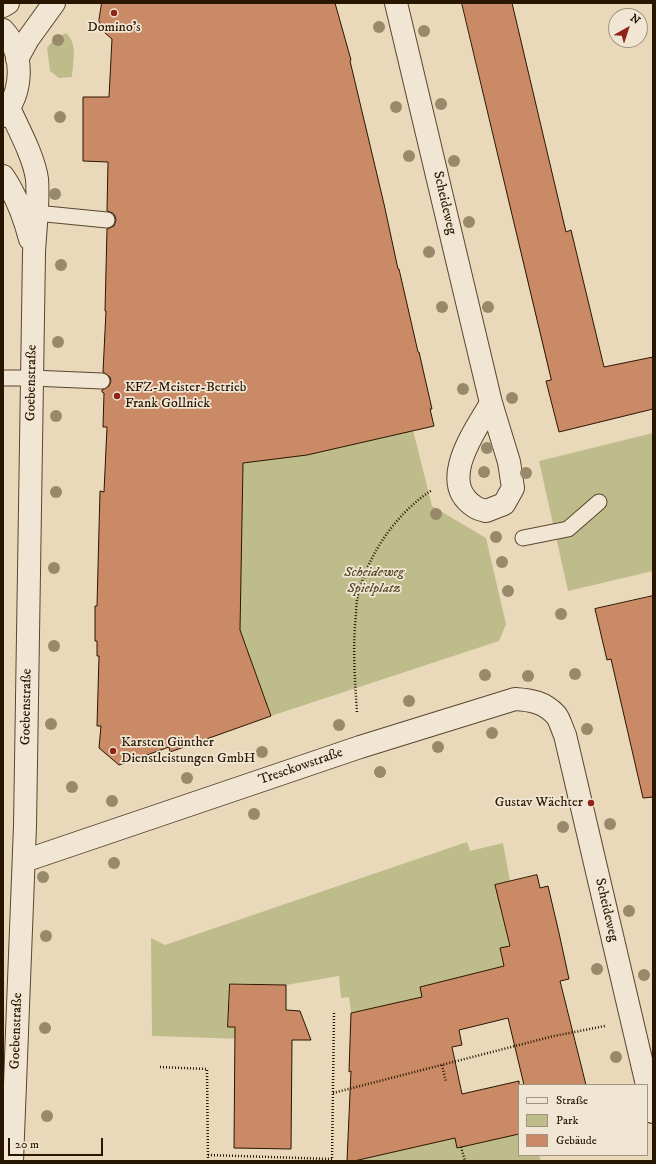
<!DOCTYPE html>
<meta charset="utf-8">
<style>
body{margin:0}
#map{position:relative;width:656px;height:1164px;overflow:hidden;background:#ead8bb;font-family:"IM FELL DW Pica",serif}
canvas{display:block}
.frame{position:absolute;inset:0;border:4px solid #291601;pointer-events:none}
.legend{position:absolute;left:518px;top:1084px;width:130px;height:72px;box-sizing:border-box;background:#f1e6d3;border:1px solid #a1937f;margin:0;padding:5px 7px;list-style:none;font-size:12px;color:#291601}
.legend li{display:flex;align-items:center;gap:8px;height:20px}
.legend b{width:20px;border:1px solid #a1937f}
.north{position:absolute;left:608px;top:8px;width:40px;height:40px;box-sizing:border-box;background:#f1e6d3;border:1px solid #a1937f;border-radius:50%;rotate:39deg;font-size:11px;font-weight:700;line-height:16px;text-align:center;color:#291601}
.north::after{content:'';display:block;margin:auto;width:14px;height:18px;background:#8f2418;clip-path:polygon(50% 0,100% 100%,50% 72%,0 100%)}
.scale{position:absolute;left:8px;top:1138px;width:95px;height:18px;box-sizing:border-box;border:2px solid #291601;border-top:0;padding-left:5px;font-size:12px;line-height:14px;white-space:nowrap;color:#291601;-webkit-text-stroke:3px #f1e6d3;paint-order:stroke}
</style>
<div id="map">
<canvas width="656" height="1164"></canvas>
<div class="frame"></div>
<ul class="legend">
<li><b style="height:5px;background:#f1e6d3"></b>Straße</li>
<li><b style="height:11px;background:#bfbc8b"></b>Park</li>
<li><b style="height:11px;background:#ca8a66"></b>Gebäude</li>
</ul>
<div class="north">N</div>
<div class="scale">20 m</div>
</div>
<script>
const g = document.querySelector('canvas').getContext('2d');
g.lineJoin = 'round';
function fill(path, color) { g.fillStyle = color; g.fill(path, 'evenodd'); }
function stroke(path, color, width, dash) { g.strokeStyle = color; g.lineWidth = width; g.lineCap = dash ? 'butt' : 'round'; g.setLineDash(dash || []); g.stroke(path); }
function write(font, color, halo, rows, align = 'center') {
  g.font = font + ' "IM FELL DW Pica",serif'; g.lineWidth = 3.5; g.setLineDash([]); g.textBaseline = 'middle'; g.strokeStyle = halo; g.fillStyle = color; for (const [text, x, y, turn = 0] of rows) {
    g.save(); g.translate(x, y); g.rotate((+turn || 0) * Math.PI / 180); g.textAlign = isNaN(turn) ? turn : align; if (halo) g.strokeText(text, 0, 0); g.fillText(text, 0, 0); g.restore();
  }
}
const green = new Path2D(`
 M66 33C78 43 73 63 72 77L59 78 50 71 47 48 54 39Z
 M413 430 432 506 486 538 506 624 499 641 271 716 240 630 243 463Z
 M653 433V571L568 591 539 461Z
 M467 842 470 851 503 843 510 881 495 885 496 890 503 888 500 908 510 946 500 949 504 966 481 971 483 979 420 987 422 997 351 1013 349 997 341 998 339 976 286 985 230 983 228 1026 243 1027 244 1039 152 1036 151 938 165 945Z
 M519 1133V1155H539L541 1161H505V1160L498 1161H354L455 1138 457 1147Z`);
const building = new Path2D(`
 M102 3H335L351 60 350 61 384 204 398 269H399L418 352H419L432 409H430L434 426 307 455 243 463 240 630 271 716 170 752 169 747 119 765 99 748 101 726H97L99 656H97V641H95V606H97L100 491 104 492 107 427H103L104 393 102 392V390L109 386 111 381 110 377 103 372 106 311H105L107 229 114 226 116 220 115 216 113 213 107 211 108 162 83 161V97H109L112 39 105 33 99 21Z
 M462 3H512L566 232 571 230 604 367 653 357V409L559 432 546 381 551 380Z
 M653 596V797L643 798 611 659 607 660 595 609Z
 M537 875 540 888 548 886 559 933 569 979 560 981 586 1085H524L508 1018 459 1030 462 1045 452 1047 462 1094 519 1081V1134L457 1148 455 1138 354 1161H347L351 1071 349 1072 351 1013 422 997 420 987 504 966 500 948 510 946 495 885Z
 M230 984 286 985V1010L300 1011 311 1040H292L291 1149 234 1148 235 1027H228Z`);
const path = new Path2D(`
 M357 712C355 682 353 655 355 625 356 617 356 608 357 600 366 557 395 514 432 490
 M442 1065 446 1082
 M160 1067 207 1069 208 1161
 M333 1093 554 1036 605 1026
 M461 1147 465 1161
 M208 1155 332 1159
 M332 1161 334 1013`);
const service = new Path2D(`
 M36 213 107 220
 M3 378H32L102 381
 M523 538 568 529 599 502`);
const minor = new Path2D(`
 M396 3 491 403 509 462 513 488 504 504 486 511C482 510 478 509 475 507 436 482 476 430 491 403
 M3 6 8 3
 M3 30C25 54 23 92 3 116
 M17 59 28 39 54 3
 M9 108C18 128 34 157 37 179 39 203 35 229 34 253L25 826 12 1161
 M3 176C16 195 24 216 30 239
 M24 861 360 747 515 699C531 700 544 702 556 715 560 720 562 729 565 735L647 1085
 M647 1086 653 1112`);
const trees = [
 [379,27],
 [424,31],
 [58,40],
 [441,104],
 [396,107],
 [60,117],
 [409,156],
 [454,161],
 [55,194],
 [469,222],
 [429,252],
 [61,265],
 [442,307],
 [488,307],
 [58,342],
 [463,389],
 [512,398],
 [56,416],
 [487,448],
 [484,472],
 [526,473],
 [56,492],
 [436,514],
 [496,537],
 [502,562],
 [54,568],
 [508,591],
 [561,614],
 [54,646],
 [575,674],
 [485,675],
 [528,676],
 [409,701],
 [51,724],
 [339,725],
 [587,729],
 [492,733],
 [438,747],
 [262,752],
 [380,772],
 [187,778],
 [72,787],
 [112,801],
 [254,814],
 [610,824],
 [563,827],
 [114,863],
 [43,877],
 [629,911],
 [46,936],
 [597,969],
 [644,975],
 [45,1028],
 [616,1057],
 [47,1116]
];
const markers = [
 [114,13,4,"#8f2418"],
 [117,396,4,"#8f2418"],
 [113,751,4,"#8f2418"],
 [591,803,4,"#8f2418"]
];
const poiNames = [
 ["Domino's",114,28,"center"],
 ["KFZ-Meister-Betrieb",125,388],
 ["Frank Gollnick",125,404],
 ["Karsten Günther",121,743],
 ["Dienstleistungen GmbH",121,759],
 ["Gustav Wächter",583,803,"right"]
];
const streetNames = [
 ["Scheideweg",444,203,77],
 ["Goebenstraße",32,383,-89],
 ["Goebenstraße",27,707,-89],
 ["Tresckowstraße",301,767,-19],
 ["Scheideweg",606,910,77],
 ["Goebenstraße",17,1031,-88]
];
const parkNames = [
 ["Scheideweg",374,573],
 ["Spielplatz",374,589]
];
fill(green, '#bfbc8b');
fill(building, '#ca8a66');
stroke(building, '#291601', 1);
stroke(service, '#594630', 17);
stroke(minor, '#594630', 24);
stroke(path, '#291601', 2.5, [1, 2]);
stroke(service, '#f1e6d3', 15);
stroke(minor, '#f1e6d3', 22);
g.fillStyle = '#99896b';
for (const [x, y] of trees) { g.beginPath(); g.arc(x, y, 6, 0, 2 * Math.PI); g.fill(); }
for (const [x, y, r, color] of markers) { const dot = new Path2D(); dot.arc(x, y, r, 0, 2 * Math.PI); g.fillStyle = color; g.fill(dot); stroke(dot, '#f1e6d3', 1.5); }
write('14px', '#291601', '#f1e6d3', poiNames, 'left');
write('14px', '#291601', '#f1e6d3', streetNames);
write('italic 14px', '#56482a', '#f1e6d3', parkNames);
</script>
